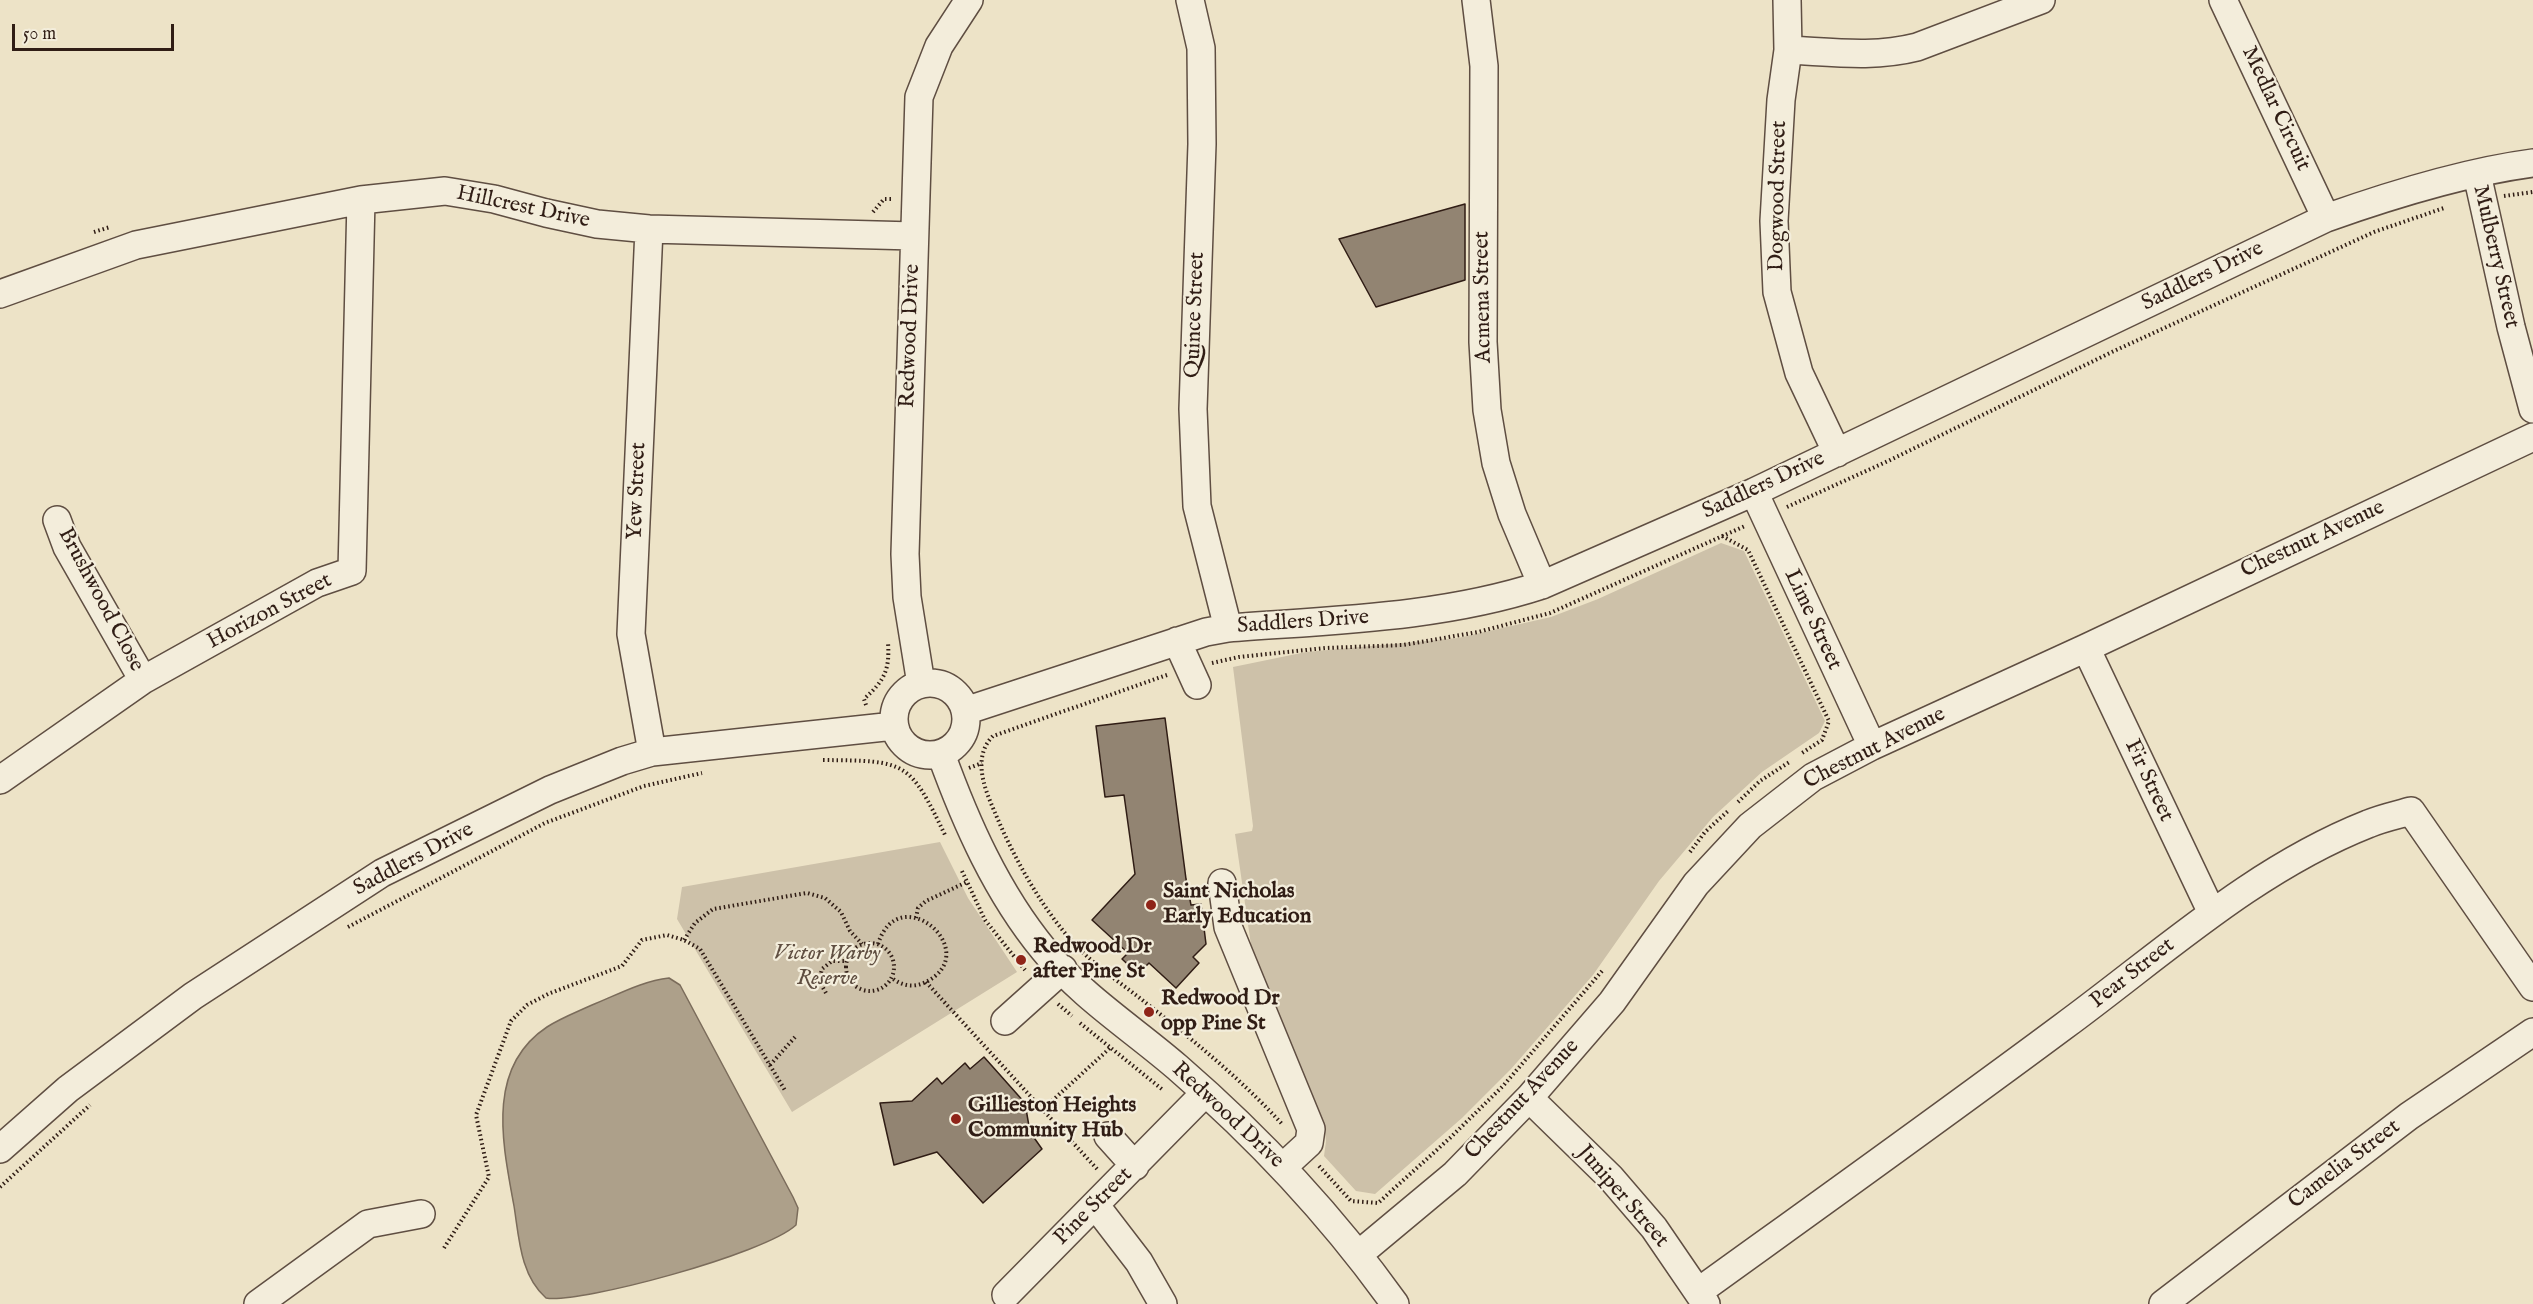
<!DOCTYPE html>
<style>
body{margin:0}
#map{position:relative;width:2533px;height:1304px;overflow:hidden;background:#ede3c7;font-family:"IM FELL English",serif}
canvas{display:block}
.scale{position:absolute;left:12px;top:24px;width:162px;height:27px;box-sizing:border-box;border:3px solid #301d15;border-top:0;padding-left:8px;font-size:18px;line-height:21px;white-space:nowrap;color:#301d15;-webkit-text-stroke:4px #f3eddb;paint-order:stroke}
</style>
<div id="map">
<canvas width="2533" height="1304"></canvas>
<div class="scale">50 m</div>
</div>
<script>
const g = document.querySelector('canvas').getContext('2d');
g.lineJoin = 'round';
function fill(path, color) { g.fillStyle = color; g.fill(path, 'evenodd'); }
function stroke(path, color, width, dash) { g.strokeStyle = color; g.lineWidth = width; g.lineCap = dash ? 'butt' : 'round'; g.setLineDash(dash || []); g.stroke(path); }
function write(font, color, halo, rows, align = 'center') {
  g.font = font + ' "IM FELL English",serif'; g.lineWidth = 4.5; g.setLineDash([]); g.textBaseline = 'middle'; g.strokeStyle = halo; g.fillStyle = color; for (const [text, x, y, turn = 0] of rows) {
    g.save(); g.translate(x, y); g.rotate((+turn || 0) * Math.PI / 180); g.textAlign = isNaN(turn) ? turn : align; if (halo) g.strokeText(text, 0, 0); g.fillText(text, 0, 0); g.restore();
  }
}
const green = new Path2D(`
 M1721 543 1744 551 1825 721 1819 733 1762 772 1713 817 1659 881 1593 975 1511 1069 1462 1118 1375 1194 1356 1191 1324 1156 1326 1141 1324 1124 1251 945 1235 834 1252 831 1253 826 1233 667 1306 652 1458 638 1551 617 1598 599Z
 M940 842 968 898 1017 972 792 1112 677 919 682 887Z`);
const water = new Path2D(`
 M669 978 680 985 793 1197 798 1208 796 1225C765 1254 579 1304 546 1298 520 1275 519 1237 514 1206 503 1145 485 1068 547 1027 561 1018 577 1012 592 1005 617 995 642 981 669 978Z`);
const building = new Path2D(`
 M1465 204V280L1376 307 1339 239Z
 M1165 718 1186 879 1191 905 1201 904 1206 944 1193 957 1199 963 1176 988 1149 963 1138 974 1122 959 1128 953 1092 920 1135 874 1124 795 1105 797 1096 726Z
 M984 1057 1025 1103 1030 1132 1042 1149 983 1203 937 1152 894 1165 880 1103 912 1101 937 1078 942 1084 965 1063 970 1069Z`);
const path = new Path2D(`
 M2504 196 2533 192
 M873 212 884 199H892
 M94 232 110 227
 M1787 507 1888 461 2114 351 2374 232 2444 208
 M1722 536 1748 550 1829 721 1822 740 1802 753
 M1212 663 1239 657 1325 648 1403 645 1478 632 1550 613 1745 526
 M1167 675 993 736C973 756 983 785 993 808 1012 854 1037 900 1069 938 1090 963 1120 982 1146 1003 1193 1040 1242 1080 1282 1124
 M866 705 864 699C884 681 890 670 888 643
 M823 760C907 761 909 760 946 837
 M969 768 982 763
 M1738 802 1760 781 1791 761
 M1690 852 1705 832 1728 811
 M962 871 985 920 1025 970
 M916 918 918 908 926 901 967 882
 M348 927 545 823 644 786 702 773
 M684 940 695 923 713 909 807 893 825 898 841 912 850 931 862 944
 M846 967a24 24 0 1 1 48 0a24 24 0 1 1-48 0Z
 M878 944C899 877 985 952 926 982 914 988 902 986 892 978
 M926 982 1097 1169
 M826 993 819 981 822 969 832 961H846
 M1058 1004 1072 1016
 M1080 1023 1163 1090
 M770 1065 796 1036
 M1042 1110 1110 1048
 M1319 1166 1351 1201 1378 1203 1450 1138 1503 1086 1602 971
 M0 1187 90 1105
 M444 1248 489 1177 476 1115 511 1021 527 1005 548 994 622 966 642 940 667 935 684 940 700 949 786 1092`);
const minor = new Path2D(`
 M1190 0 1201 48 1202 144 1193 409 1197 506 1228 628
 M1476 0 1484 66 1483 342 1487 410 1496 463 1512 514 1542 585
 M1787 0 1788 50 1781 100 1774 221 1777 292 1799 373 1837 453
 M2223 0 2326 218
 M1788 50C1832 52 1874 58 1917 47L2041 0
 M2477 174 2511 327 2533 409
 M649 229 631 634 652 752
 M0 294 136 245 361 200 445 191 494 199 546 213 597 224 649 229 914 236
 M1754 492 1872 746
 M57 520 67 547 143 680
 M1177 641 1197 685
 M2086 648 2212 913
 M894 719a36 36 0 1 1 72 0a36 36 0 1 1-72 0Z
 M921 684 907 597 905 554 919 97 939 46 969 0
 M965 711 1206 632 1228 628C1333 620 1441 618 1542 585L1754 492 2326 218C2391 195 2464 172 2533 163
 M941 754C966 823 997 893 1044 950 1081 996 1133 1029 1177 1067 1259 1138 1332 1216 1395 1304
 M0 780 143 680 317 583 352 571 361 200
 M1222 883 1228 927 1311 1129 1309 1143 1283 1167
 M1005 1021 1063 969
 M1529 1098 1611 1178 1654 1228 1706 1304
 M1108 1136 1135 1166
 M0 1149 68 1089 193 996 382 873 550 790 622 761 652 752 894 726
 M1096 1206 1139 1262 1163 1304
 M1359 1254 1455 1174 1529 1098 1612 1002 1696 884 1750 826 1813 777 1872 746 2086 648 2533 437
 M1698 1292C1820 1204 1943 1116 2064 1026 2162 954 2254 869 2368 824 2382 818 2397 815 2411 811L2533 987
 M1006 1295 1205 1093
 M258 1304 368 1224 421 1214
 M2163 1304 2409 1116 2533 1032`);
const markers = [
 [1151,905,6,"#8f2418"],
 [1021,960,6,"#8f2418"],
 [1149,1012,6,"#8f2418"],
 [956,1119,6,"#8f2418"]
];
const streetNames = [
 ["Medlar Circuit",2275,109,65],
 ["Dogwood Street",1779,196,-89],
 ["Hillcrest Drive",523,208,12],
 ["Mulberry Street",2495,257,77],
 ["Saddlers Drive",2203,277,-26],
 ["Acmena Street",1484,297,-91],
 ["Quince Street",1196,315,-88],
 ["Redwood Drive",911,336,-88],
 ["Saddlers Drive",1764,486,-25],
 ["Yew Street",638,491,-88],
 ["Chestnut Avenue",2313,540,-25],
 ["Brushwood Close",100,600,62],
 ["Horizon Street",270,612,-28],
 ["Lime Street",1812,620,65],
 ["Saddlers Drive",1303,623,-4],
 ["Chestnut Avenue",1875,749,-27],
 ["Fir Street",2148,781,65],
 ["Saddlers Drive",414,860,-28],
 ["Pear Street",2133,974,-38],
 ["Chestnut Avenue",1523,1100,-47],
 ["Redwood Drive",1227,1116,43],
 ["Camelia Street",2345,1165,-37],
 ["Juniper Street",1622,1197,49],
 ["Pine Street",1094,1207,-45]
];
const poiNames = [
 ["Saint Nicholas",1163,892],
 ["Early Education",1163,917],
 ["Redwood Dr",1033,947],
 ["after Pine St",1033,972],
 ["Redwood Dr",1161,999],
 ["opp Pine St",1161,1024],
 ["Gillieston Heights",968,1106],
 ["Community Hub",968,1131]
];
const parkNames = [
 ["Victor Warby",827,954],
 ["Reserve",827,979]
];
fill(green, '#cdc1a9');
fill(water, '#ada08a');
stroke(water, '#7b6c5b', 1.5);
fill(building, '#928472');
stroke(building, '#301d15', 1.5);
stroke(minor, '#5f4e42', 30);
stroke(path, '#301d15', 4, [1.5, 3]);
stroke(minor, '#f3eddb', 27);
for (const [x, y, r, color] of markers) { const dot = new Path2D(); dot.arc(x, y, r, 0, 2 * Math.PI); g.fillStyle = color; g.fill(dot); stroke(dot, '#f3eddb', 2); }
write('22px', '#301d15', '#f3eddb', streetNames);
write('bold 22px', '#301d15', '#f3eddb', poiNames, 'left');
write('italic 22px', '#5f4e41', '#f3eddb', parkNames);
</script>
